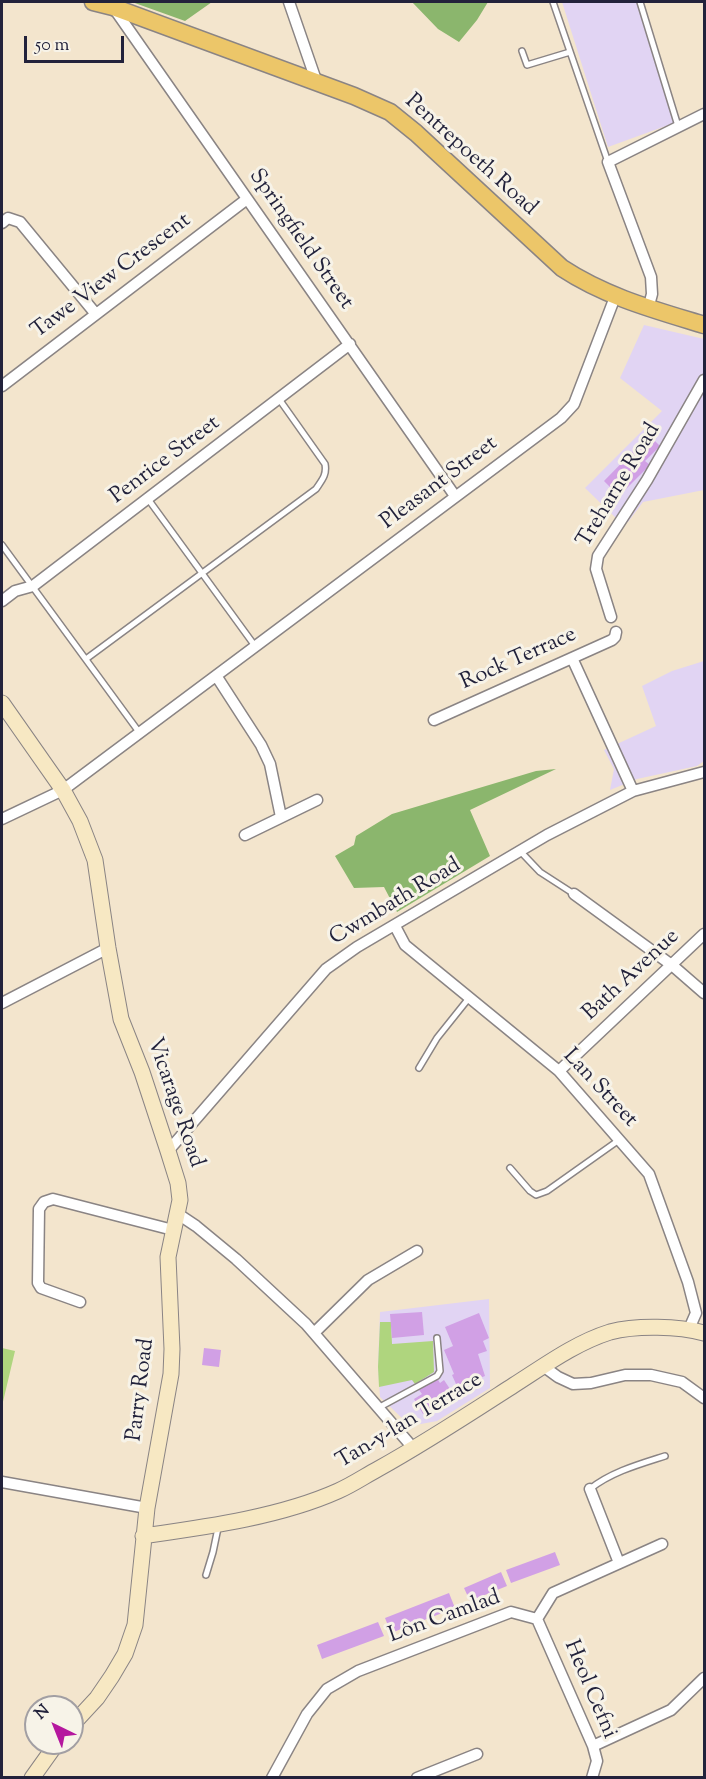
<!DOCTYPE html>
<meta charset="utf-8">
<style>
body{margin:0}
#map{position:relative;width:706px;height:1779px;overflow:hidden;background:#f3e5cd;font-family:"Sorts Mill Goudy",serif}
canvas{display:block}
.frame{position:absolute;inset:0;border:3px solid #22223b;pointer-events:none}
.north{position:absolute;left:24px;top:1695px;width:60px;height:60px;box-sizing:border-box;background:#f7f3e8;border:2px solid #a29fa3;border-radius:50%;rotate:317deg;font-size:16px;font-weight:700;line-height:24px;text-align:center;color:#22223b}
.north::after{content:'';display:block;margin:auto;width:21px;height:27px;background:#b5179e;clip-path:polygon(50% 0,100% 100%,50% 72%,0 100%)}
.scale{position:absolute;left:24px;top:36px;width:100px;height:27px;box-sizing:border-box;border:3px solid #22223b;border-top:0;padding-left:8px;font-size:18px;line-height:21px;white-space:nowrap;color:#22223b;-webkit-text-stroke:4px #f7f3e8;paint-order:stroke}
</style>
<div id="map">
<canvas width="706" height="1779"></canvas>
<div class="frame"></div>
<div class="north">N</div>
<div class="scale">50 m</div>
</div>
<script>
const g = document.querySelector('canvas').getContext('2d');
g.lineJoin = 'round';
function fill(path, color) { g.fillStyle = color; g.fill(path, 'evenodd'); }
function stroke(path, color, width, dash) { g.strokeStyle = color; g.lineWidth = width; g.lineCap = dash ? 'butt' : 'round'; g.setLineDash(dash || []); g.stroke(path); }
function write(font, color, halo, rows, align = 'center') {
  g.font = font + ' "Sorts Mill Goudy",serif'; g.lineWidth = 6; g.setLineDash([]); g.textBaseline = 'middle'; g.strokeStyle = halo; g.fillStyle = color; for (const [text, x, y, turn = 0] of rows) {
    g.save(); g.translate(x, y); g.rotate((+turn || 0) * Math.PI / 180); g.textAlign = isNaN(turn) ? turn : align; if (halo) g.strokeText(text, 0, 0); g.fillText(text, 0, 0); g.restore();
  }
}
const built = new Path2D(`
 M562 2H637L674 123 608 147Z
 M644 325 704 339V490L643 502 628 522 616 518 585 488 662 411 620 378Z
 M704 661V761L697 766 637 779 610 790 614 769 604 750 656 726 642 686 672 671Z
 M489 1299 490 1388 437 1421 421 1424 404 1420 380 1397 378 1367 380 1312Z`);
const green = new Path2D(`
 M380 1322H391L392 1344 433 1341 434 1372 415 1384 412 1380 379 1387 378 1367Z
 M2 1348 15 1351 2 1406Z`);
const forest = new Path2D(`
 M132 2H212L185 21Z
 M412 2H488L477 20 459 42 438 29Z
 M556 769 470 810 490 856 397 912 384 887 354 888 335 856 354 845 356 836 392 814 536 771Z`);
const building = new Path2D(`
 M649 435 660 446 645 461 650 465 619 496 604 481Z
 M422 1312 424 1335 392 1338 390 1314Z
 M479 1313 489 1338 483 1341 487 1351 478 1354 485 1376 460 1386 459 1383 456 1384 452 1375 454 1374 444 1350 453 1346 445 1327Z
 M204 1348 221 1350 219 1367 202 1365Z
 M437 1378 440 1383 444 1380 454 1395 423 1414 414 1399 422 1394 419 1390Z
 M555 1552 560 1565 511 1583 506 1570Z
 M501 1572 507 1586 470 1601 464 1588Z
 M449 1593 455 1608 391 1633 385 1618Z
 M378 1622 384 1636 322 1659 317 1645Z`);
const lane = new Path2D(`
 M553 2 608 162
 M640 2 678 126
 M522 51 527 65 570 52
 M148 499 255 646
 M2 545 139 732
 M86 659 316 489C322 480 327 475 325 464L279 399
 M520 851 540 872 574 894
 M419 1068 437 1038 469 998
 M510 1168 530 1191 536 1195 547 1191 619 1140
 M378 1408 437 1376 440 1371 437 1338
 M590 1489C611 1472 640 1464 665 1456
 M206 1575 213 1552 218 1528`);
const street = new Path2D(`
 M289 2 317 83
 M113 7 455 496
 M2 223 8 218 20 222 95 313
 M648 309 652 294 651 277 608 162 704 114
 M2 386 247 199
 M2 601 15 591 33 586 350 344
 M611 617 596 569 598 556 647 480 704 380
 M572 658 633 791
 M217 677 261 745 270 764 281 817
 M434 720 612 640 615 637 616 632
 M2 819 63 790 561 418 574 404 615 297
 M245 835 317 800
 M574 894 673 966 704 993
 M395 926 405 945 559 1071 649 1174 688 1282 696 1313 689 1329
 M2 1003 108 948
 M559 1071 704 934
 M168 1151 326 969 357 947 547 835 633 791 704 772
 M178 1214 196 1226 236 1259 306 1324 414 1449
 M80 1302 41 1288 38 1283 39 1209 44 1202 53 1199 173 1230
 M314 1333 368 1280 417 1251
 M543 1366 558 1377 573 1384 591 1383 625 1375H651L682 1382 704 1398
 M2 1482 147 1508
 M590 1489 619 1563
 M537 1619 593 1746 597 1761 592 1778
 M537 1619 553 1593 662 1544
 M593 1746 671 1710 704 1678
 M272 1778 307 1714 327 1689 358 1671 511 1612 537 1619
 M417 1778 477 1754`);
const secondary = new Path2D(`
 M2 703 63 790 80 821 95 860 108 948 121 1019 142 1072 168 1151 178 1183 180 1200 168 1257 172 1349 171 1374 147 1508 135 1625 125 1654 112 1676 97 1698 72 1725
 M143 1536C206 1527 280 1517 338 1491 352 1485 365 1476 378 1469 425 1443 469 1414 514 1385 544 1366 575 1343 610 1332 636 1325 679 1326 704 1333
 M32 1778 57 1743`);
const primary = new Path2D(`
 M93 2 113 7 354 96 390 112 416 133 562 268C606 297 655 310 704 325`);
const streetNames = [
 ["Pentrepoeth Road",470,156,42],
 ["Springfield Street",300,240,55],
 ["Tawe View Crescent",112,277,-37],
 ["Penrice Street",166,461,-37],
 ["Pleasant Street",440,484,-37],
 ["Treharne Road",620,486,-59],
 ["Rock Terrace",519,660,-24],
 ["Cwmbath Road",396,903,-31],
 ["Bath Avenue",632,976,-43],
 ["Lan Street",599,1089,47],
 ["Vicarage Road",174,1103,71],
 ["Parry Road",142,1390,-83],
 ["Tan-y-lan Terrace",410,1422,-31],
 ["Lôn Camlad",445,1618,-20],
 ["Heol Cefni",589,1690,67]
];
fill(built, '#e1d4f3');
fill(green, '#afd57e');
fill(forest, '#8bb66d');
fill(building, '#d1a0e5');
stroke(lane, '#8a8484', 8);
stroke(street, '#8a8484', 13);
stroke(secondary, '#8a8484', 17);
stroke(primary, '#8a8484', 19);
stroke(lane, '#fff', 5);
stroke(street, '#fff', 10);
stroke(secondary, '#f7e8c3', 15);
stroke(primary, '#ecc669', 16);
write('22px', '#22223b', '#f7f3e8', streetNames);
</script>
